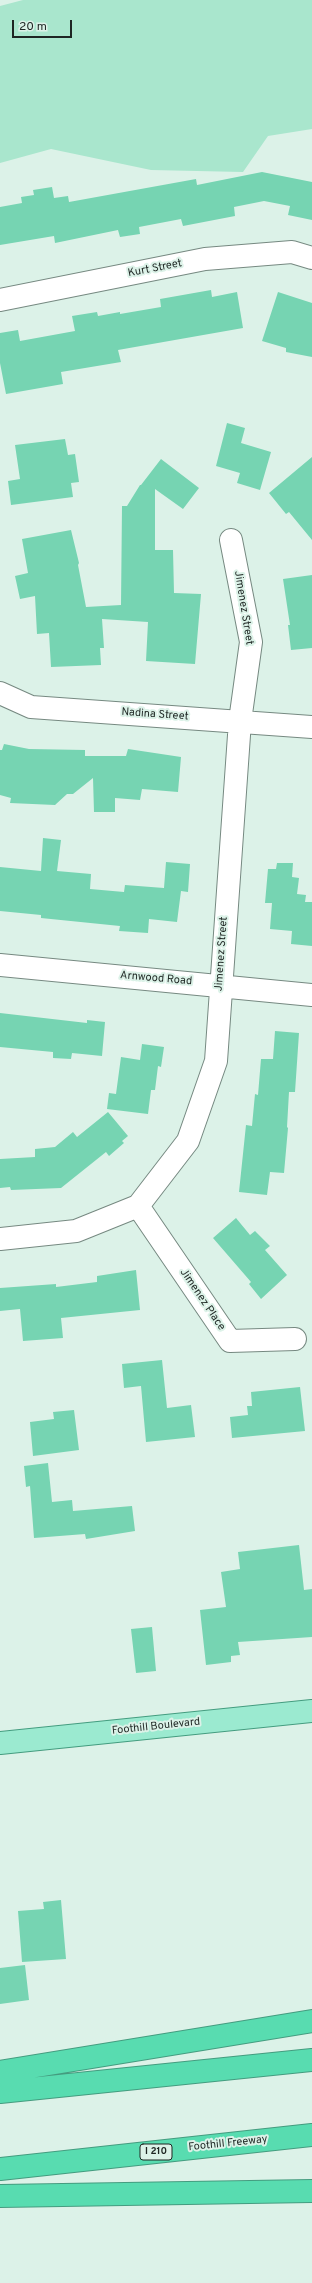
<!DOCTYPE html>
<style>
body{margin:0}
#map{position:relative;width:312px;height:2283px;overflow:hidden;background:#dcf2e8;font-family:Overpass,sans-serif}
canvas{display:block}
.scale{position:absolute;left:12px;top:20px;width:60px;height:18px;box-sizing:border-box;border:2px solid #1e2623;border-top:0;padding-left:5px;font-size:12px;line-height:14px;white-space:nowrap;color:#1e2623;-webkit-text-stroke:3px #dcf2e8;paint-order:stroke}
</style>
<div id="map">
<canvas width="312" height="2283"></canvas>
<div class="scale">20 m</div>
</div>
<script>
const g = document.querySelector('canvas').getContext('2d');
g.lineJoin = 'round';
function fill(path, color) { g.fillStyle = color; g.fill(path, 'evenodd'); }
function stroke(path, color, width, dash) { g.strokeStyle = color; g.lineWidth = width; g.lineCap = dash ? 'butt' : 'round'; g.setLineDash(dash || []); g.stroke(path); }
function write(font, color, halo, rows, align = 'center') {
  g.font = font + ' Overpass,sans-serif'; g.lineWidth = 4; g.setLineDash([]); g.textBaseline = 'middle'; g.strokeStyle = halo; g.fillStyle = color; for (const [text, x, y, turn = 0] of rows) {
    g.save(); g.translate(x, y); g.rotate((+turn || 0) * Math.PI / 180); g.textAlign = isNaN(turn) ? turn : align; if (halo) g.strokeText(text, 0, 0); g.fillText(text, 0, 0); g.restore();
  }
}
const green = new Path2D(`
 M23 0H312V129L268 136 243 172 151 170 51 149 0 163V6Z`);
const building = new Path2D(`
 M262 172 312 182V220L288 215 290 206 264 201 234 207 235 216 183 226 181 219 139 227 140 234 120 237 118 230 55 243 54 236 0 245V207L22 203 21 197 34 195 33 190 52 187 54 198 68 196 69 202 196 179 197 185Z
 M211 290 212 297 237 292 243 328 118 350 121 362 61 372 63 384 6 394 0 363V333L18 330 20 341 75 331 72 316 97 312 98 316 120 312V314L161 307 160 299Z
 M278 292 312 303V357L286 352V348L262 341Z
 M227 423 245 428 241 443 271 452 260 490 237 483 240 473 216 466Z
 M65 439 68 455 75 454 79 482 71 483 73 497 11 505 8 481 20 479 15 445Z
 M312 457V540L289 512 286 514 269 493Z
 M161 459 199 488 183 509 155 489V550H173L174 593 201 594 195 664 146 661 148 622 102 619 104 648H100L101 665 51 667 49 633 37 634 35 596 20 599 15 576 28 573 22 539 71 530 79 563 78 565 86 607 121 605 122 506H127L140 485H141Z
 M312 575V648L291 650 288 625H290L283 579Z
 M4 744 29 749 85 750V756H126L128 749 181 757 178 792 142 789 140 800 115 798V812H94L93 778 73 794H67L55 805 10 803 11 798 0 795V750H2Z
 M43 838 61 840 57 871 91 874 90 889 124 892 125 885 164 888 166 862 190 864 188 892 181 891 177 922 149 919 148 933 119 931 120 926 41 918V915L0 911V867L41 871Z
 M277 863H293L292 877 299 878 297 894 306 895 305 902H312V946L291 944 292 931 270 929 272 903H265L268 869H276Z
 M0 1013 87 1023V1020L105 1022 102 1056 72 1053 71 1059 53 1058V1052L0 1047Z
 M275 1031 299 1033 295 1092H289L287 1127 288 1128 284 1173 270 1172 267 1195 239 1192 246 1125 252 1126 255 1094 258 1095 261 1059H273Z
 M142 1044 164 1047 161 1067 158 1066 155 1090H151L148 1114 107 1109 109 1093 116 1094 121 1057 140 1060Z
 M108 1112 128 1136 122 1141 124 1143 109 1156 106 1152 61 1188 11 1190 10 1187 0 1188V1159L35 1157V1149L55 1147 73 1132 77 1137Z
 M236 1218 250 1235 255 1231 270 1246 265 1250 287 1275 261 1299 249 1284 251 1282 213 1238Z
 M136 1270 140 1310 61 1318 63 1338 23 1341 20 1309 0 1311V1288L56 1284V1287L97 1282V1276Z
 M162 1360 167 1408 191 1405 195 1437 146 1442 141 1386 124 1388 122 1364Z
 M300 1387 305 1431 232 1438 230 1417 248 1415 247 1406H252L251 1392Z
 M74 1410 79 1450 33 1456 30 1422 54 1419 53 1412Z
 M48 1463 52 1502 72 1500 73 1511 132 1506 135 1531 86 1539 85 1534 34 1538 30 1486 26 1487 24 1466Z
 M299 1545 304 1590 312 1589V1637L238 1642 240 1655 231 1656V1662L206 1665 200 1610 226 1607 221 1572 240 1569 238 1552Z
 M152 1627 156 1671 136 1673 131 1629Z
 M61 1900 66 1959 22 1962 18 1911 44 1909 43 1902Z
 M25 1965 29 2000 0 2004V1968Z`);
const minor = new Path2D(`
 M0 300 205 259 292 252 312 258
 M0 693 31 707 312 727
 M0 965 312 995
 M138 1206 230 1341 295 1339
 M0 1239 76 1231 138 1206 188 1141 216 1061 240 721 251 642 231 540`);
const primary = new Path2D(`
 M0 1743 312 1711`);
const motorway = new Path2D(`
 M0 2072 312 2021
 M0 2092 312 2060
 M0 2169 312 2135
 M0 2196 312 2191`);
const shields = [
 [156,2152,32]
];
const shieldNames = [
 ["I 210",156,2152]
];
const streetNames = [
 ["Kurt Street",155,269,-11],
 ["Jimenez Street",243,608,81],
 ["Nadina Street",155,715,4],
 ["Jimenez Street",222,954,-86],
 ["Arnwood Road",156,979,5],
 ["Jimenez Place",202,1300,56],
 ["Foothill Boulevard",156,1727,-6],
 ["Foothill Freeway",228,2144,-6]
];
fill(green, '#a9e6cd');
fill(building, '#76d4b2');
stroke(minor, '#768981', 24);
stroke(primary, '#449c7f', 24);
stroke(motorway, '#449c7f', 24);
stroke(minor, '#fff', 22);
stroke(primary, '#9bead0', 22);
stroke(motorway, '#58dcb0', 22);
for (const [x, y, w] of shields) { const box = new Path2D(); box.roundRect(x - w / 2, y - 8, w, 16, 3); g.fillStyle = '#dcf2e8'; g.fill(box); stroke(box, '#1e2623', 1); }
write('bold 10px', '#1e2623', null, shieldNames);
write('11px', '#1e2623', '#dcf2e8', streetNames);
</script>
